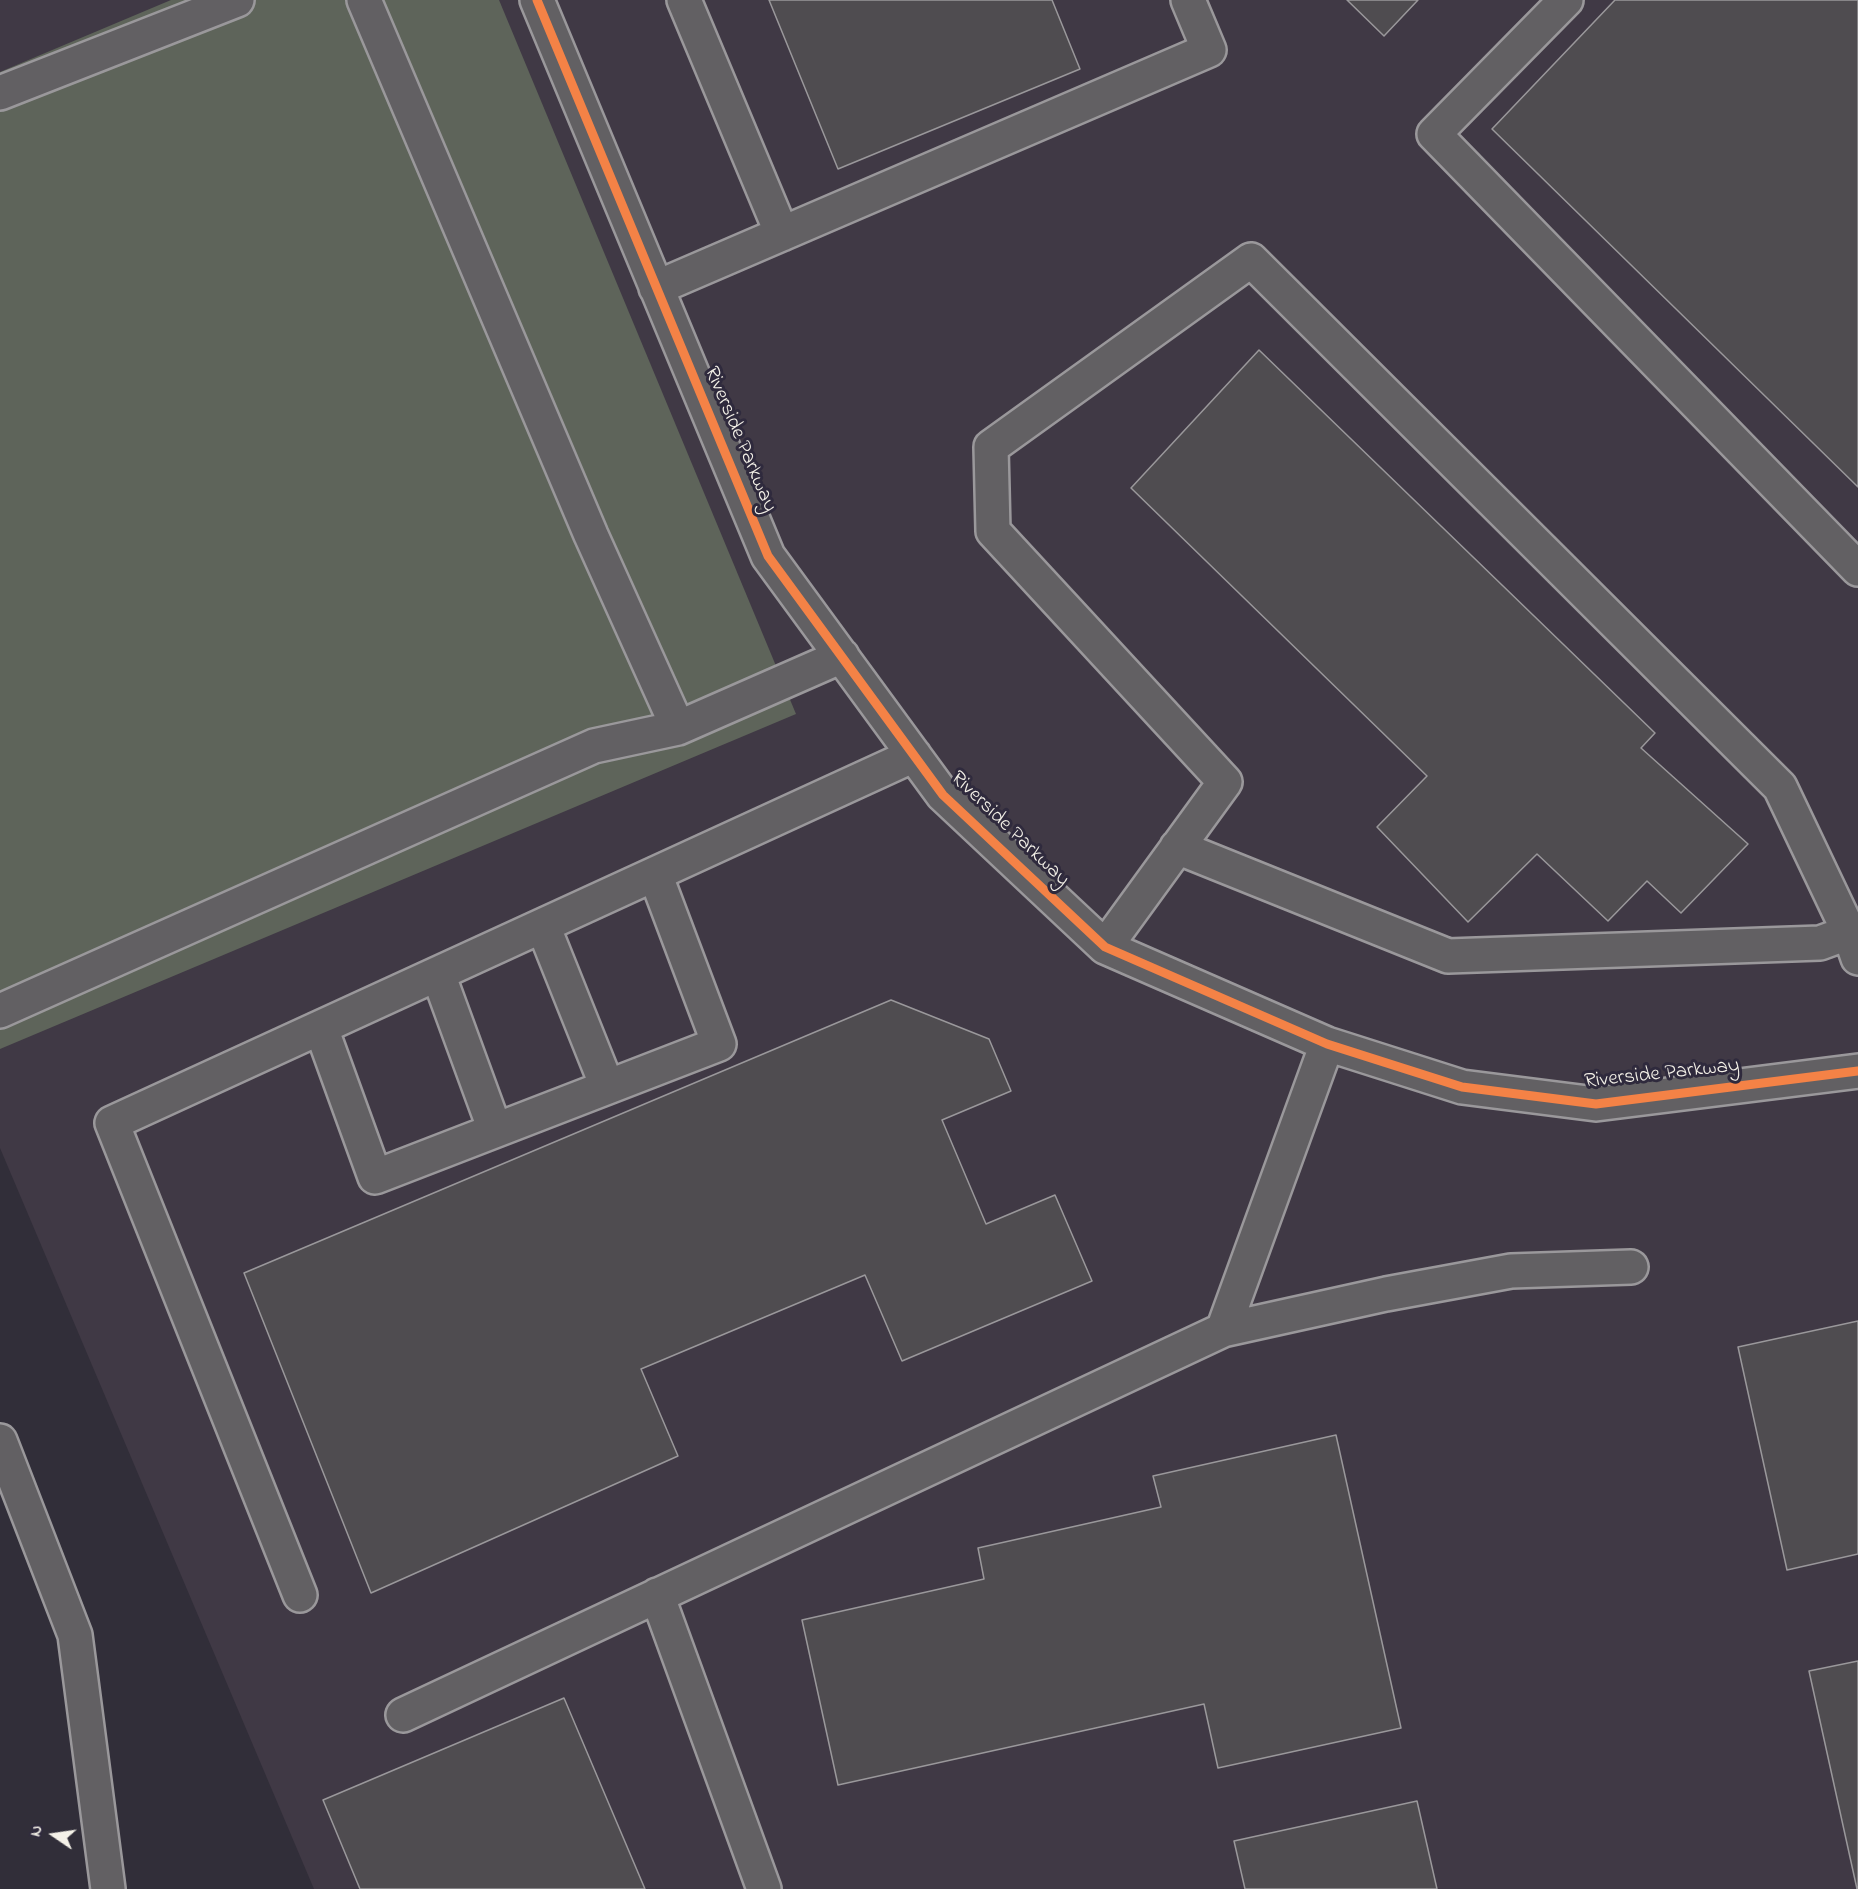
<!DOCTYPE html>
<style>
body{margin:0}
#map{position:relative;width:1858px;height:1889px;overflow:hidden;background:#312e39;font-family:"Indie Flower",sans-serif}
canvas{display:block}
.north{position:absolute;left:24px;top:1805px;width:60px;height:60px;-webkit-text-stroke:4px #2f2a3d;paint-order:stroke;rotate:283deg;font-size:16px;font-weight:700;line-height:24px;text-align:center;color:#f4f1e8}
.north::after{content:'';display:block;margin:auto;width:21px;height:27px;background:#f4f1e8;clip-path:polygon(50% 0,100% 100%,50% 72%,0 100%)}
</style>
<div id="map">
<canvas width="1858" height="1889"></canvas>
<div class="north">N</div>
</div>
<script>
const g = document.querySelector('canvas').getContext('2d');
g.lineJoin = 'round';
function fill(path, color) { g.fillStyle = color; g.fill(path, 'evenodd'); }
function stroke(path, color, width, dash) { g.strokeStyle = color; g.lineWidth = width; g.lineCap = dash ? 'butt' : 'round'; g.setLineDash(dash || []); g.stroke(path); }
function write(font, color, halo, rows, align = 'center') {
  g.font = font + ' "Indie Flower",sans-serif'; g.lineWidth = 6; g.setLineDash([]); g.textBaseline = 'middle'; g.strokeStyle = halo; g.fillStyle = color; for (const [text, x, y, turn = 0] of rows) {
    g.save(); g.translate(x, y); g.rotate((+turn || 0) * Math.PI / 180); g.textAlign = isNaN(turn) ? turn : align; if (halo) g.strokeText(text, 0, 0); g.fillText(text, 0, 0); g.restore();
  }
}
const built = new Path2D(`
 M0 0H1858V1889H314L0 1148Z`);
const green = new Path2D(`
 M171 0H499L796 714 0 1049V72Z`);
const building = new Path2D(`
 M769 0H1052L1080 69 838 169Z
 M1347 0H1418L1384 36Z
 M1615 0H1858V487L1492 129Z
 M1259 350 1655 733 1641 748 1748 844 1681 913 1647 881 1608 921 1537 854 1468 922 1377 827 1427 776 1131 488Z
 M891 1000 989 1039 1011 1091 942 1120 986 1224 1055 1195 1092 1281 902 1361 865 1275 641 1369 678 1456 371 1593 244 1273Z
 M1858 1321V1554L1787 1570 1738 1347Z
 M1336 1435 1401 1728 1218 1768 1204 1704 838 1785 802 1620 984 1579 978 1548 1161 1507 1153 1476Z
 M1858 1661V1889H1857L1809 1671Z
 M564 1698 645 1889H360L323 1800Z
 M1417 1801 1437 1889H1245L1234 1841Z`);
const minor = new Path2D(`
 M364 0 591 535 678 728
 M537 0 768 556 943 795 1105 947 1327 1044 1462 1087 1596 1104 1858 1071
 M684 0 782 234
 M1566 0 1434 134 1858 569
 M0 93 237 0
 M656 288 1209 50 1188 0
 M1177 847 1448 956 1820 943 1858 929
 M543 926 607 1086
 M1105 947 1225 782 993 531 991 447 1251 260 1780 787 1849 932 1858 958
 M438 974 495 1130
 M0 1011 594 746 678 728 842 656
 M321 1028 375 1177 719 1044 655 874
 M1223 1330 1386 1294 1511 1271 1631 1267
 M0 1441 75 1635 108 1889
 M300 1595 112 1123 914 755
 M657 1595 764 1889
 M403 1715 1223 1330 1327 1044`);
const cycleway = new Path2D(`
 M537 0 768 556 943 795 1105 947 1327 1044 1462 1087 1596 1104 1858 1071`);
const streetNames = [
 ["Riverside Parkway",739,440,67],
 ["Riverside Parkway",1009,830,44],
 ["Riverside Parkway",1662,1075,-6]
];
fill(built, '#403945');
fill(green, '#5e645a');
fill(building, '#4f4c50');
stroke(building, '#9a989b', 1.5);
stroke(minor, '#9a989b', 38);
stroke(minor, '#626063', 33);
stroke(cycleway, '#f48246', 9);
write('21px', '#f4f1e8', '#2f2a3d', streetNames);
</script>
